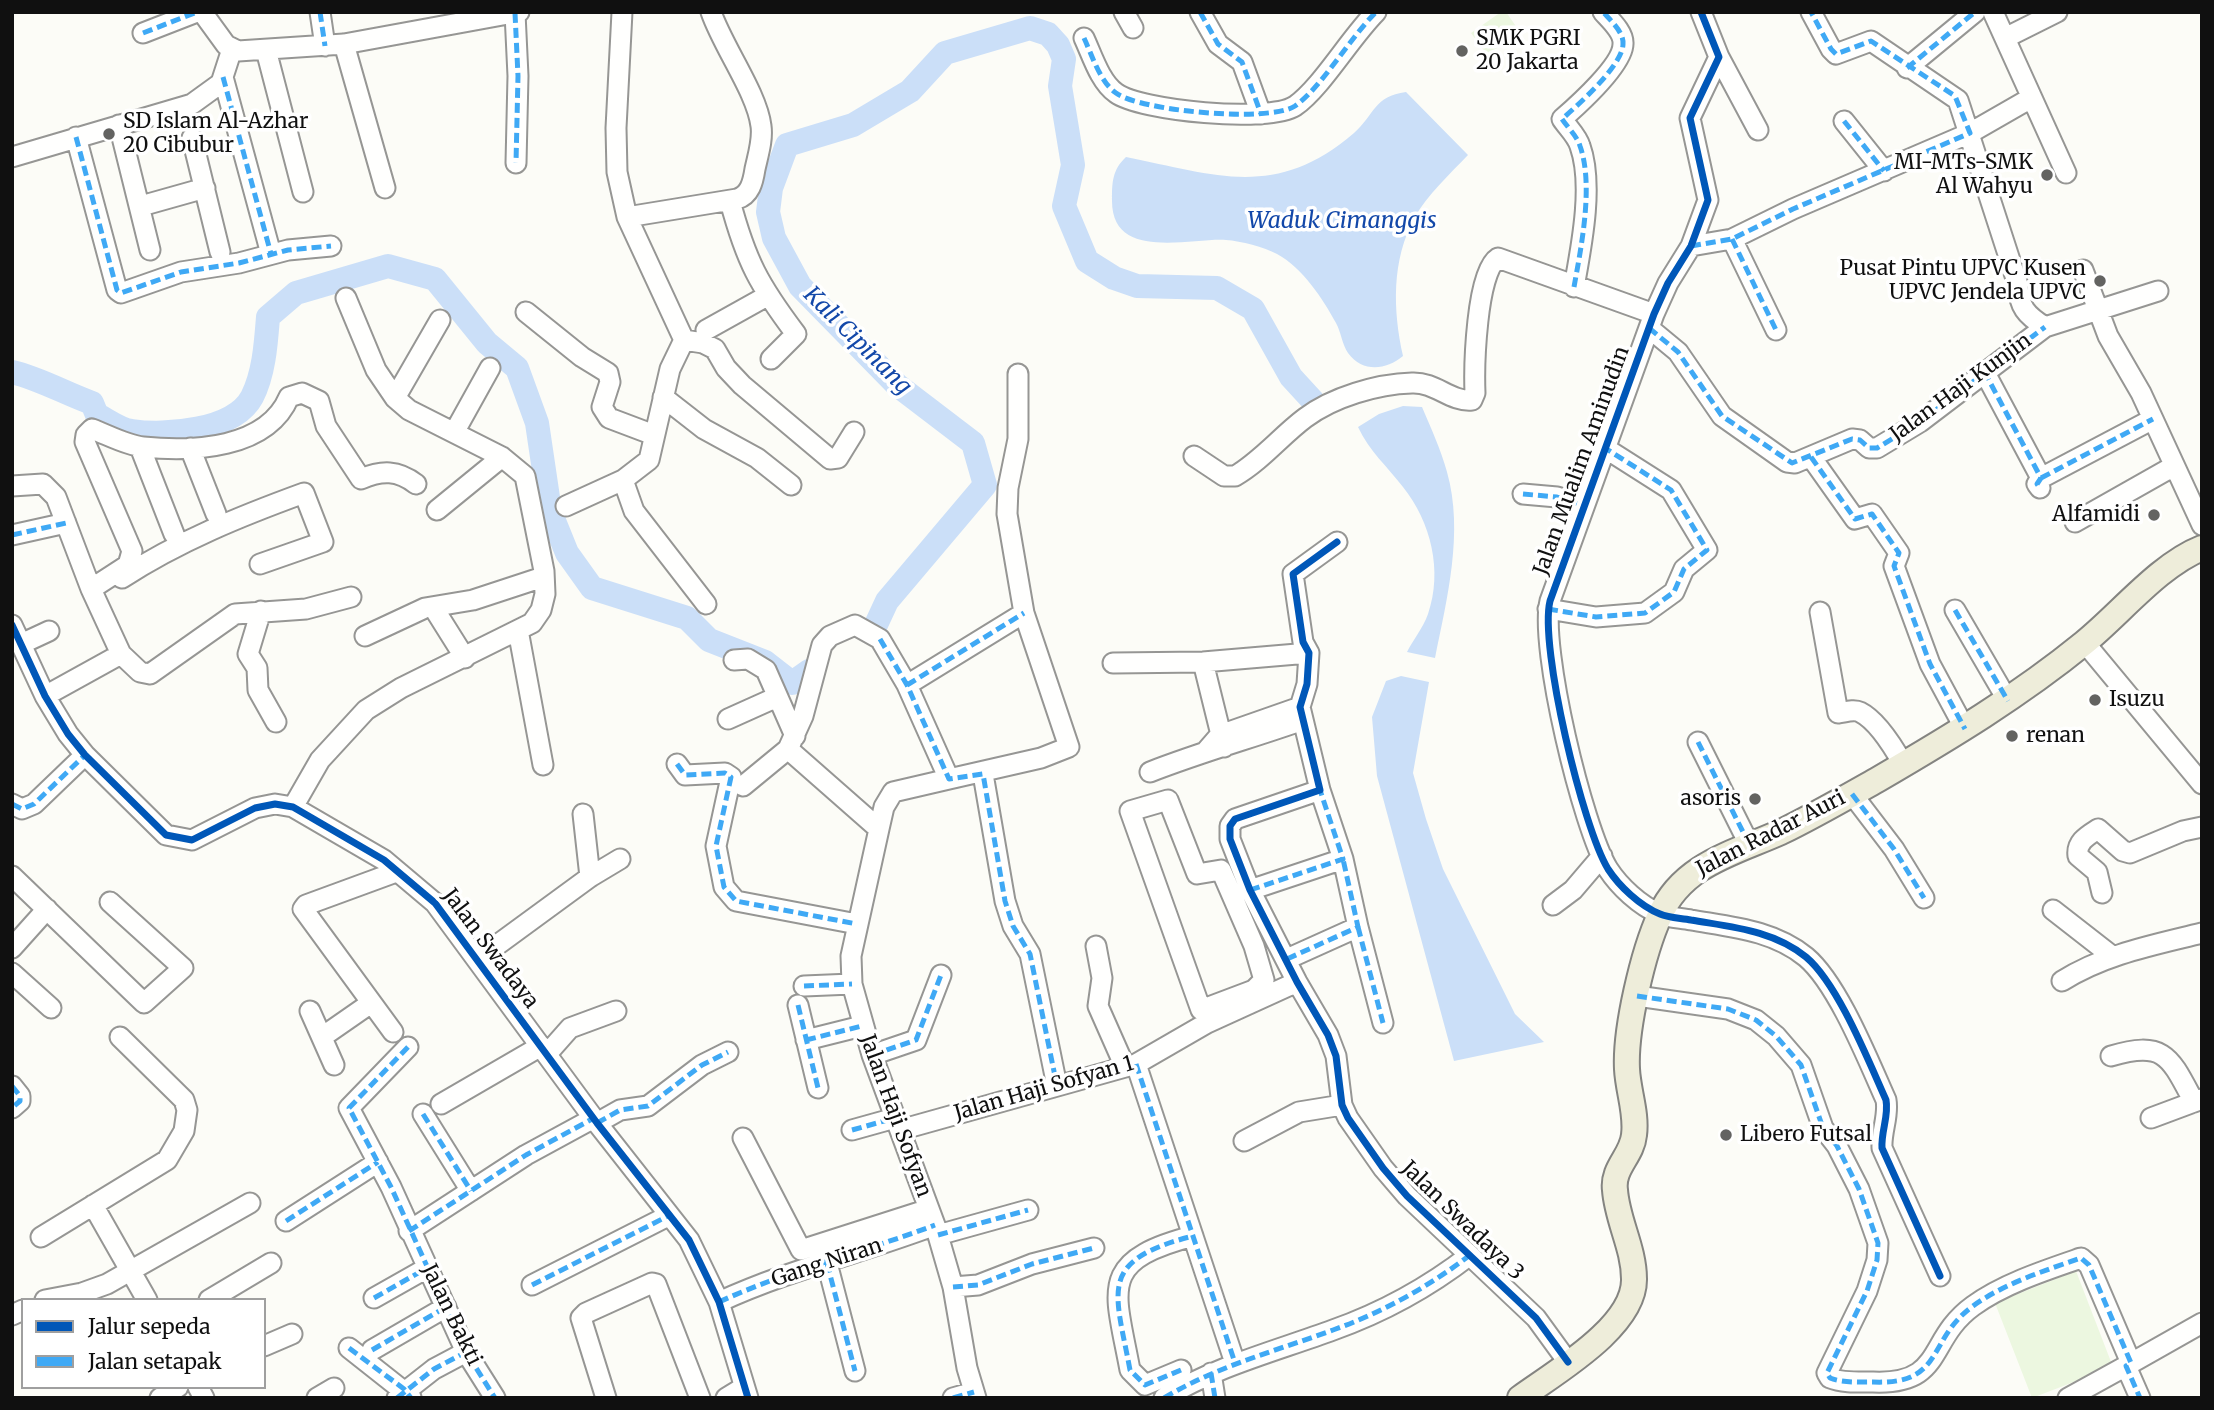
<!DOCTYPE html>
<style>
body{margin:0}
#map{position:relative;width:2214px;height:1410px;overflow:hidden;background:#fcfcf7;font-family:Merriweather,serif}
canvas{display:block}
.frame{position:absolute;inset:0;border:14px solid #101010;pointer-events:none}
.legend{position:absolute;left:21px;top:1298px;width:245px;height:91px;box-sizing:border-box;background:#fff;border:2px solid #9f9f9f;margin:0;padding:9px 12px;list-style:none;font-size:21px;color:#101010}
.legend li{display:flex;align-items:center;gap:14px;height:35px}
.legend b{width:35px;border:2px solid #9f9f9f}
</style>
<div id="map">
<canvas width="2214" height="1410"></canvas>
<div class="frame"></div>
<ul class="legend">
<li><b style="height:9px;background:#0057b8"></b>Jalur sepeda</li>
<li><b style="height:9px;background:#3fa9f5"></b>Jalan setapak</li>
</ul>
</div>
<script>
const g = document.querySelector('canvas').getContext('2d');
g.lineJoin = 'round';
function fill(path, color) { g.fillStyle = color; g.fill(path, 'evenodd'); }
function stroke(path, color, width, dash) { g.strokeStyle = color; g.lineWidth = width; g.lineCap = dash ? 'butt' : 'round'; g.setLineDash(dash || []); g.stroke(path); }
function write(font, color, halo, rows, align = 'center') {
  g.font = font + ' Merriweather,serif'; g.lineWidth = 7; g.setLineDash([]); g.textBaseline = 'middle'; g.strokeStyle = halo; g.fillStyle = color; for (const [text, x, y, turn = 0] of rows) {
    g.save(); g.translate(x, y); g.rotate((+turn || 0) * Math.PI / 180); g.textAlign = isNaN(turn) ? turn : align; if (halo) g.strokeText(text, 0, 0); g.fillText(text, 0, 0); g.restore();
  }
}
const pitch = new Path2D(`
 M1501 12H1506L1520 32 1487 55 1471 33Z
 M2076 1271 2113 1367 2032 1398 1995 1303Z`);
const water = new Path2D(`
 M1406 92 1468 155C1450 174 1427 195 1415 217 1391 260 1393 311 1403 356 1386 370 1363 373 1348 353 1342 344 1341 332 1336 323 1323 299 1302 267 1277 254 1264 247 1241 241 1226 240 1189 238 1112 261 1112 201 1112 183 1112 170 1126 157 1216 175 1276 200 1354 133 1375 114 1374 96 1406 92Z
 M1403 406 1422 407C1431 428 1441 450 1447 472 1464 532 1447 599 1435 658L1407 652C1413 640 1423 628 1428 614 1443 571 1431 522 1403 487 1387 466 1369 451 1358 427L1379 414Z
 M1401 676 1429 682 1413 773 1426 819 1443 869 1515 1014 1544 1042 1454 1061 1377 776 1372 717 1386 681Z`);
const river = new Path2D(`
 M12 372C41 379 64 393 92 403L97 415C108 420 120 430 132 431 165 436 234 431 252 397 264 374 266 343 268 317L296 293 388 266 435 279 487 343 517 368 537 423 550 511 567 553 592 588 687 618 709 640 765 662 792 683 809 671
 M874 629 887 601 985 485 973 443 897 385 800 286 774 238 768 212 771 188 787 145 853 125 910 91 945 53 1030 28 1048 34 1058 45 1064 59 1060 86 1073 165 1064 206 1087 261 1114 278 1137 286 1217 288 1253 309 1291 377 1313 401`);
const minor = new Path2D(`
 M202 12 226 45 238 51 344 44 519 12
 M320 12 325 46
 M622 12 616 128 617 172 627 217 684 340 670 369 649 460 623 480 634 511 706 604
 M1124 12 1133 28
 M1200 12 1218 44 1242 62 1261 114
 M1701 12 1719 57 1690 118 1708 200 1691 246 1668 283 1654 314 1550 601C1539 647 1583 828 1608 869 1619 886 1640 906 1660 914 1669 918 1681 918 1691 920 1731 927 1773 930 1806 957 1838 984 1868 1060 1886 1100 1889 1116 1881 1131 1882 1148L1940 1276
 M1811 12 1831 49 1836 54 1871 41 1958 100 2018 285C2019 307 2026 315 2045 327
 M1993 12 2066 173
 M515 13 518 76 516 163
 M143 33 197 12
 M1084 38C1092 55 1100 82 1116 93 1140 111 1269 123 1295 106 1321 88 1350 38 1376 12
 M2005 38 2057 12
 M344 44 385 188
 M266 50 303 192
 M1719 57 1758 130
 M1907 68 1975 12
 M223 77 271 254
 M1844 121 1884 171
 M119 125 150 250
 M76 137 117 290 121 293 181 272 239 263 288 250 331 246
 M192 138 220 252
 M12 157 192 104 221 83 232 49
 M730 201C746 261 759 285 796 334L771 359
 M141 206 205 188
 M627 217 737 199C750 195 753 182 755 169 758 155 763 140 761 126 757 93 723 47 711 12
 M1732 239 1776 330
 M1691 246 1732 239 1793 209 1970 133 2031 98
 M2083 270 2108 336 2141 393 2202 525
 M1574 287C1581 248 1594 185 1580 146 1577 136 1568 128 1562 119 1578 105 1623 65 1623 44 1624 32 1610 20 1603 12
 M526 312 582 357 608 373 610 382 602 407 609 418 654 435
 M1649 328 1678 352 1722 416 1787 462 1795 463 1852 439 1860 440 1869 448H1877L1920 422 2045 327 2158 291
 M706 330 767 296
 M684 340 703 343 715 349 726 368 742 385 830 459 838 458 854 432
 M1984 371 2041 478 2037 484 2040 488
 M663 397 704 429 757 458 791 485
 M395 398 440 320
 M455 431 490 368
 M140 447 174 534
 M190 448 216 514
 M1194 456 1224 476H1235C1261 461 1281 436 1305 418 1333 397 1377 384 1412 383 1436 382 1450 402 1472 400L1475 393C1474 368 1476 272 1498 258L1654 314
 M1811 457 1855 519 1872 514 1899 553 1894 566 1930 664 1965 729
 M2041 478 2153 419
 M12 486 43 484 56 497 91 589 121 654 45 696
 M1523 494 1557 497 1584 506
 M566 506 623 480
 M437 510 502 457
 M2075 522 2174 466
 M12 535 66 523
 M1337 542 1293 574 1303 642 1309 653 1307 684 1300 707 1320 790 1235 819 1230 826V839L1250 890 1297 982 1328 1035 1336 1056 1342 1105 1348 1118 1383 1168 1407 1196 1536 1318 1568 1362
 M122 578C179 541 241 516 304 493L323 542 260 564
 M91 589 128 565 132 551 85 442 86 435 92 429C108 435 126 445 143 447 193 452 267 449 289 397L302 393 319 401 326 426 361 479C382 470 398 470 416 484
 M433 607 465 658
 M1548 609 1596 617 1645 613 1674 592 1684 569 1707 550 1671 490 1605 448
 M1955 610 2008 701
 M261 611 248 654 257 668 258 690 276 722
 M1820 612 1838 713C1845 712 1854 709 1860 712 1878 721 1894 748 1903 764
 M12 625 45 696 68 734 85 755 166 835 192 840 255 808 275 804 293 807 384 860 435 903 597 1123 689 1240 719 1302 748 1398
 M518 630 543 765
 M365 636 425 608 473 600 543 577
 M2085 643 2202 784
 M21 644 49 631
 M121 654 140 672 150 674 235 614 306 609 351 597
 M734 660 748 659 766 670 795 736
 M1203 662 1224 747
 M1113 663 1203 662 1309 653
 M907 685 1024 613
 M728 719 777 697
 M1698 742 1749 844
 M788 749 803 716 822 645 830 636 855 625 880 639 907 685 949 779 1041 758 1069 747 1024 613 1007 514 1008 488 1018 439V374
 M1207 750 1220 735 1300 707
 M677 764 685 775 725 773 731 777 716 846 724 887 736 901 857 924
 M1150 772C1201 752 1252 738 1303 720
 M983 774 1005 901 1013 926 1030 954 1057 1086
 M743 786 788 749 879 829 851 956 852 984 872 1055 935 1225 953 1287 967 1368 976 1398
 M1852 794 1894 849 1924 898
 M1168 800 1197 874 1221 870 1254 946 1264 980 1254 990 1201 1010 1130 811Z
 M12 804 22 809 34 804 85 755
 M293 807 320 760 366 710 401 688 532 623 541 610 545 594 544 571 525 476 502 457 409 410 395 398 376 370 346 298
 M583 814 590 877
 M879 829 884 807 893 792 949 779
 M12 876 144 1003 183 968 110 902
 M1250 890 1343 859 1320 790
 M2102 893 2097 872 2078 856C2076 842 2087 836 2098 829L2123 851 2130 853 2183 831 2202 827
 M1553 905 1573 890 1602 856
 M2053 910 2112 956
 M1358 927 1383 1023
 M1096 946 1102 978 1098 1006 1125 1067
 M12 948 47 909
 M478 959 590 877 620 859
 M1287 959 1358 927 1343 859
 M12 973 51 1008
 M2062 981C2105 954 2154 945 2202 933
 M804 986 852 984
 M1637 996 1728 1009 1756 1020 1776 1036 1801 1065 1823 1128 1837 1146 1859 1189 1878 1243 1877 1260 1867 1291 1827 1373 1830 1378C1842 1383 1860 1382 1873 1382 1945 1385 1926 1340 1973 1306 2003 1284 2046 1270 2081 1258L2089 1265 2131 1363
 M798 1005 818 1088
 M310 1011 334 1065
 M393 1032 303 909 306 905 396 872
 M322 1037 371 1003
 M806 1040 862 1026
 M408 1047 349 1108 391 1187 466 1352 495 1398
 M547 1054 570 1028 616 1011
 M872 1055 916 1040 941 975
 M2111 1056C2165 1040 2170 1057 2194 1102
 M1136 1064 1235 1363
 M12 1086 20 1096V1101L12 1108
 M441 1104 541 1046
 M423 1114 471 1191
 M2151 1118 2202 1099
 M597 1123 620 1110 648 1106 702 1065 728 1052
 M852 1130 895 1118
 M900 1130 1136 1064 1207 1023 1297 982
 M743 1138 801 1250 929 1209
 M1244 1141 1299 1112 1342 1105
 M93 1205 147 1300
 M286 1221 378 1162
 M409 1231 526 1155 594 1118
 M938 1235 1028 1210
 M41 1237 167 1160 184 1131 187 1110 184 1100 120 1037
 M827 1263 855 1371
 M532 1285 668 1216
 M953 1287 978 1285 1032 1264 1094 1248
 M374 1298 427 1268
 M45 1300 82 1293 107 1284 250 1203
 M209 1300 271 1263
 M719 1302C788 1270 864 1252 935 1225
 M12 1315 23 1310
 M264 1346 292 1334
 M349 1348 411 1397
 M372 1350 446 1307
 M1181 1370 1145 1385 1130 1370C1115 1289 1097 1261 1193 1236
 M1211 1373 1215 1398
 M198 1387 204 1398
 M160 1398 178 1387
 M317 1398 334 1388
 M397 1398 434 1369 466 1352
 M606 1398 581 1318 586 1313 652 1283 656 1284 700 1398
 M726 1398 744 1387
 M953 1398 974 1392
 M1164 1398C1217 1366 1276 1351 1333 1330 1381 1313 1430 1286 1470 1255
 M2068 1398 2126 1366
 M2140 1398 2126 1366 2202 1323`);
const major = new Path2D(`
 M1520 1398C1554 1373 1635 1327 1634 1279 1634 1248 1617 1220 1615 1190 1612 1168 1632 1156 1634 1135 1637 1113 1628 1091 1627 1069 1625 1029 1643 952 1660 915 1683 864 1734 853 1781 832 1814 816 1845 798 1877 780 1949 738 2019 696 2084 643 2120 614 2159 565 2202 548`);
const quiet = new Path2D(`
 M320 12 325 46
 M1200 12 1218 44 1242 62 1261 114
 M515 13 518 76 516 163
 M143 33 197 12
 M1084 38C1092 55 1100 82 1116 93 1140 111 1269 123 1295 106 1321 88 1350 38 1376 12
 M1907 68 1975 12
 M223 77 271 254
 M1844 121 1884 171
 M76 137 117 290 121 293 181 272 239 263 288 250 331 246
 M1732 239 1776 330
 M1691 246 1732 239 1793 209 1970 133 1955 96 1871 41 1836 54 1831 49 1811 12
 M1574 287C1581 248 1594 185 1580 146 1577 136 1568 128 1562 119 1578 105 1623 65 1623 44 1624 32 1610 20 1603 12
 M1649 328 1678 352 1722 416 1792 463 1852 439 1860 440 1869 448H1877L1920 422 2045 327
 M1984 371 2041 478 2037 484 2040 488
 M1811 457 1855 519 1872 514 1899 553 1894 566 1930 664 1965 729
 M2041 478 2153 419
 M1523 494 1557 497 1584 506
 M12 535 66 523
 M1548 609 1596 617 1645 613 1674 592 1684 569 1707 550 1671 490 1605 448
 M1955 610 2008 701
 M880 639 907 685 949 779 983 774 1005 901 1013 926 1030 954 1057 1086
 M907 685 1024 613
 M1698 742 1749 844
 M677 764 685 775 725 773 731 777 716 846 724 887 736 901 857 924
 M1852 794 1894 849 1924 898
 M12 804 22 809 34 804 85 755
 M1250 890 1343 859 1320 790
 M1358 927 1383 1023
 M1287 959 1358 927 1343 859
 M804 986 852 984
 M1637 996 1728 1009 1756 1020 1776 1036 1801 1065 1823 1128 1837 1146 1859 1189 1878 1243 1877 1260 1867 1291 1827 1373 1830 1378C1842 1383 1860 1382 1873 1382 1945 1385 1926 1340 1973 1306 2003 1284 2046 1270 2081 1258L2089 1265 2131 1363 2126 1366 2140 1398
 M798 1005 818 1088
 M806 1040 862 1026
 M408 1047 349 1108 391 1187 466 1352 495 1398
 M872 1055 916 1040 941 975
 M1136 1064 1235 1363
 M12 1086 20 1096V1101L12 1108
 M423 1114 471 1191
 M597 1123 620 1110 648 1106 702 1065 728 1052
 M852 1130 895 1118
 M286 1221 378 1162
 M409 1231 526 1155 594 1118
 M938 1235 1028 1210
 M827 1263 855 1371
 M532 1285 668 1216
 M953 1287 978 1285 1032 1264 1094 1248
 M374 1298 427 1268
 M719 1302C788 1270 864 1252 935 1225
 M349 1348 404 1389 411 1398
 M372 1350 446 1307
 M1181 1370 1145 1385 1130 1370C1115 1289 1097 1261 1193 1236
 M1211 1373 1215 1398
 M397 1398 434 1369 466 1352
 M953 1398 974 1392
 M1164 1398C1217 1366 1276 1351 1333 1330 1381 1313 1430 1286 1470 1255`);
const cycleway = new Path2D(`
 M1701 12 1719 57 1690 118 1708 200 1691 246 1668 283 1654 314 1550 601C1539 647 1583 828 1608 869 1619 886 1640 906 1660 914 1669 918 1681 918 1691 920 1731 927 1773 930 1806 957 1838 984 1868 1060 1886 1100 1889 1116 1881 1131 1882 1148L1940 1276
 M1337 542 1293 574 1303 642 1309 653 1307 684 1300 707 1320 790 1235 819 1230 826V839L1250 890 1297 982 1328 1035 1336 1056 1342 1105 1348 1118 1383 1168 1407 1196 1536 1318 1568 1362
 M12 625 45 696 68 734 85 755 166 835 192 840 255 808 275 804 293 807 384 860 435 903 597 1123 689 1240 719 1302 748 1398`);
const markers = [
 [1462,51,7,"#636361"],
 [109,134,7,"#636361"],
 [2047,175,7,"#636361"],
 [2100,281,7,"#636361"],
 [2154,515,7,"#636361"],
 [2095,700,7,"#636361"],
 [2012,736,7,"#636361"],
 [1755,799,7,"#636361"],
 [1726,1135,7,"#636361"]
];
const poiNames = [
 ["SMK PGRI",1476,39],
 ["20 Jakarta",1476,63],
 ["SD Islam Al-Azhar",123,122],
 ["20 Cibubur",123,146],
 ["MI-MTs-SMK",2033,163,"right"],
 ["Al Wahyu",2033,187,"right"],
 ["Pusat Pintu UPVC Kusen",2086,269,"right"],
 ["UPVC Jendela UPVC",2086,293,"right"],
 ["Alfamidi",2140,515,"right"],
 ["Isuzu",2109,700],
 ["renan",2026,736],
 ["asoris",1741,799,"right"],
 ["Libero Futsal",1740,1135]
];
const streetNames = [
 ["Jalan Haji Kunjin",1961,388,-36],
 ["Jalan Mualim Aminudin",1582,461,-70],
 ["Jalan Radar Auri",1771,834,-27],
 ["Jalan Swadaya",490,949,53],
 ["Jalan Haji Sofyan 1",1044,1089,-16],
 ["Jalan Haji Sofyan",895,1116,70],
 ["Jalan Swadaya 3",1462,1221,44],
 ["Gang Niran",827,1263,-18],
 ["Jalan Bakti",451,1315,64]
];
const waterNames = [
 ["Waduk Cimanggis",1342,221],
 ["Kali Cipinang",857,341,45]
];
fill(pitch, '#ecf7e0');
fill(water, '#cbdff8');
stroke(river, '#cbdff8', 24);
stroke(minor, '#969694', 23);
stroke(major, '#848481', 28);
stroke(minor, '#fffffe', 19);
stroke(major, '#eeedda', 24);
stroke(quiet, '#3fa9f5', 5, [10, 5]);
stroke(cycleway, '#0057b8', 7);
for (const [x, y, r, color] of markers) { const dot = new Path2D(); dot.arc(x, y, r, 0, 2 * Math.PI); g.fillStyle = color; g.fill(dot); stroke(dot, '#fff', 2.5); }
write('21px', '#101010', '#fff', poiNames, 'left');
write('21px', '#101010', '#fff', streetNames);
write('italic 23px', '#1348a9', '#fff', waterNames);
</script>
